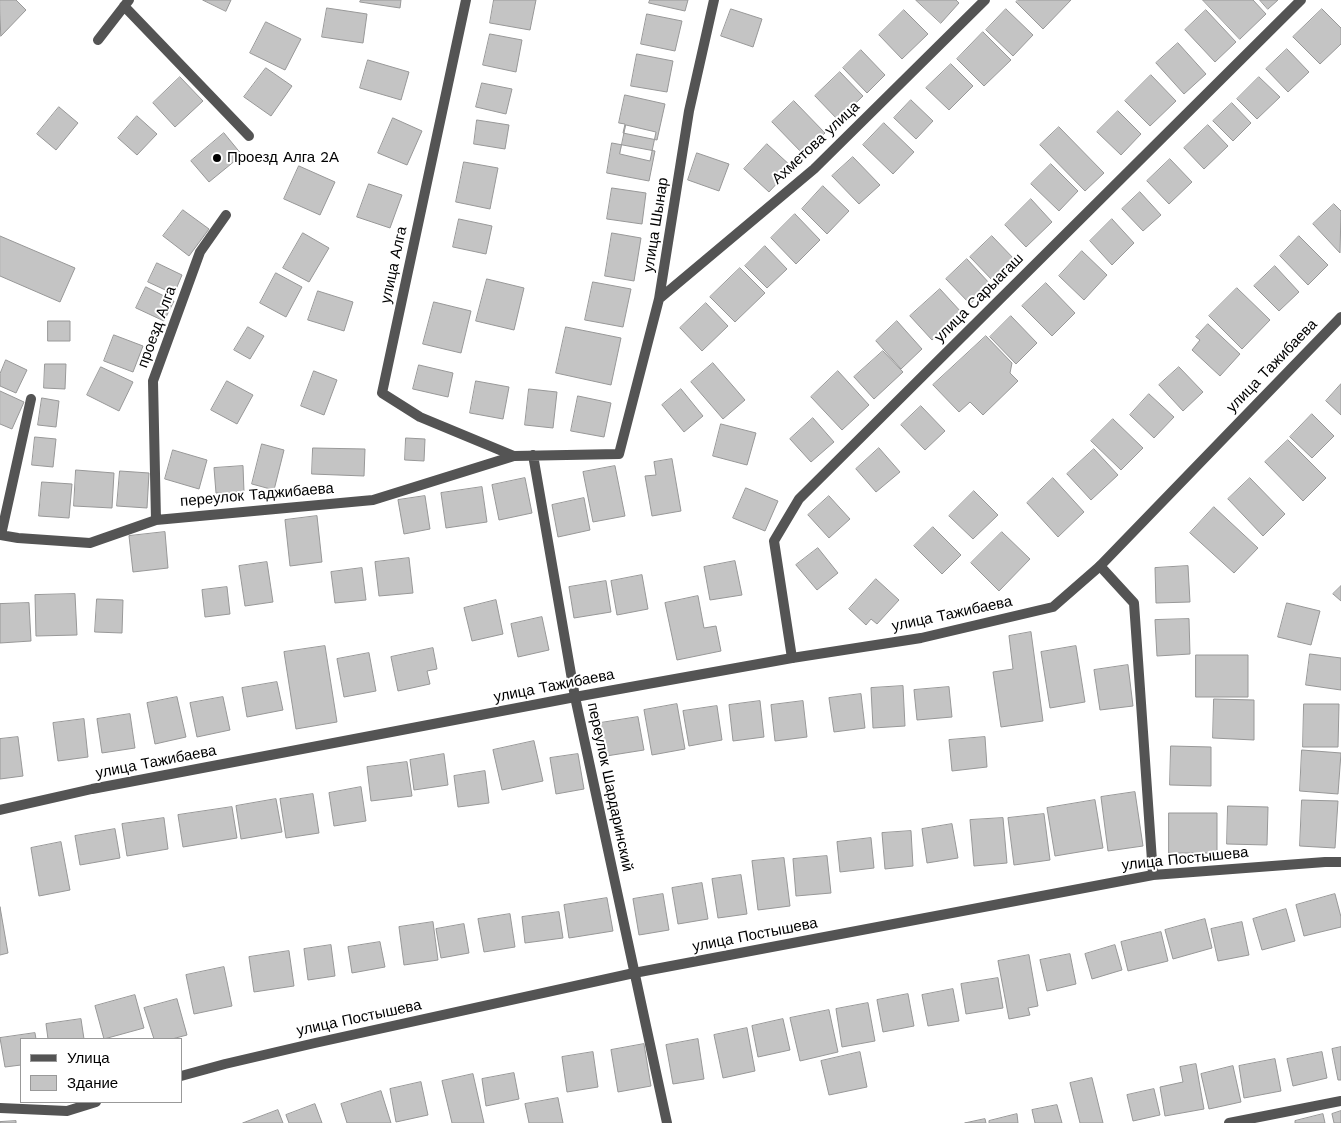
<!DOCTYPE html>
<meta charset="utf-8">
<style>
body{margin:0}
#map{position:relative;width:1341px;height:1123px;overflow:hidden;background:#fff;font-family:"Work Sans",sans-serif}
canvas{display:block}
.legend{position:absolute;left:20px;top:1038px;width:162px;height:65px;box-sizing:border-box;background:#fff;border:1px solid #999;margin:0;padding:6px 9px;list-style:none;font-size:15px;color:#000}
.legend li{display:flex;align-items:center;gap:10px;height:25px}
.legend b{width:25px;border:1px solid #999}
</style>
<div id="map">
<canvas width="1341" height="1123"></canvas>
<ul class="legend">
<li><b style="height:6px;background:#545454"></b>Улица</li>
<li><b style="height:14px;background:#c4c4c4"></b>Здание</li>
</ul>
</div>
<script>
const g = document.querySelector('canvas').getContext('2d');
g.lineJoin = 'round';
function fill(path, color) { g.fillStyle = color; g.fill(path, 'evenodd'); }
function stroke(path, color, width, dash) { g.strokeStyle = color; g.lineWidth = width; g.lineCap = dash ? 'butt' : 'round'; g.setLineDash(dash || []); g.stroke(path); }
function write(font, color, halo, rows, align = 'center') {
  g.font = font + ' "Work Sans",sans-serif'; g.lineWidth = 4; g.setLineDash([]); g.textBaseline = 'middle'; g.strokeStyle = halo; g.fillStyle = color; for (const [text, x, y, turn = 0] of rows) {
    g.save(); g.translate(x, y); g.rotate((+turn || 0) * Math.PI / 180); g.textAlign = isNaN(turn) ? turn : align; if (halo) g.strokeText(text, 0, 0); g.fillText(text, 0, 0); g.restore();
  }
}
const building = new Path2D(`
 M0 0H16L26 10 1 36Z
 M203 0H231L226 11Z
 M361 0H401L400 8 360 2Z
 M494 0H536L530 30 490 23Z
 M650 0H688L685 11 649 3Z
 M916 0H956L959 3 941 23Z
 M1018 0H1071L1043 29 1016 2Z
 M1203 0H1253L1266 14 1240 39Z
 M1260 0H1278L1268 9Z
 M327 8 367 14 363 43 322 37Z
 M731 9 762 19 753 47 721 36Z
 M1006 9 1033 35 1013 56 986 30Z
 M1322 9 1341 28V44L1320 64 1293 37Z
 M904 10 928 34 902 59 879 35Z
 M1206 10 1236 42 1215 62 1185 30Z
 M647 14 682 21 675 51 641 44Z
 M266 22 301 39 285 70 250 53Z
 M983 32 1011 60 984 86 957 59Z
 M490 34 522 40 516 72 483 65Z
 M1178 43 1206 74 1184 94 1156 63Z
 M1287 49 1309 72 1288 92 1266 69Z
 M861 50 885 75 867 93 843 68Z
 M637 54 673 61 667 92 631 86Z
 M368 60 409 72 401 100 360 88Z
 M951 64 973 86 949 110 926 88Z
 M266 68 292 86 271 116 244 97Z
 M840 72 863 96 838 120 815 96Z
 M1151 75 1176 101 1150 126 1125 101Z
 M180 77 203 101 175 127 153 103Z
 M1259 77 1280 97 1257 119 1237 99Z
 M482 83 512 89 506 114 476 107Z
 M625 95 665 104 657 140 623 133 625 124 619 123Z
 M911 100 933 121 916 139 894 118Z
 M794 101 825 133 803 154 772 122Z
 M1232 103 1251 123 1233 141 1213 121Z
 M59 107 78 123 56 150 37 134Z
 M1118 111 1141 134 1121 155 1097 132Z
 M137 116 157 134 137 155 118 138Z
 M393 118 422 131 407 165 378 153Z
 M477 120 509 125 505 149 474 144Z
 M884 123 914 152 893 174 863 145Z
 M626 125 656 132 650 161 620 154Z
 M1208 125 1228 146 1204 169 1184 148Z
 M1059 127 1104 173 1085 191 1040 145Z
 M224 133 242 155 209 182 191 161Z
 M612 143 655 151 649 181 607 173Z
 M767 144 792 167 769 192 744 169Z
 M697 153 729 164 719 191 688 180Z
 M853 157 880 185 859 204 832 176Z
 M1170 159 1192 182 1169 204 1147 181Z
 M464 162 498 168 490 209 456 202Z
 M1051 164 1078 191 1059 211 1031 184Z
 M299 166 335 182 320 215 284 199Z
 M369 184 402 195 390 228 357 217Z
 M823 186 849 211 827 234 802 209Z
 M612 188 646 193 642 224 607 219Z
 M1140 192 1161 215 1143 231 1122 209Z
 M1031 199 1052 222 1026 247 1005 225Z
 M1334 204 1341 211 1340 253 1313 224Z
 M183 210 209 229 189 256 163 236Z
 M795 214 820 240 796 264 771 238Z
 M459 219 492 226 486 254 453 247Z
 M1112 219 1134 243 1112 265 1090 241Z
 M303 233 329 248 309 282 283 268Z
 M612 233 641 238 634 281 605 276Z
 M0 236 75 268 60 302 0 276Z
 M992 236 1016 261 994 282 970 257Z
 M1299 236 1328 265 1308 285 1280 256Z
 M765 246 787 269 767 288 745 266Z
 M1082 251 1107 275 1084 300 1059 276Z
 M967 259 991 285 970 304 946 279Z
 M157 263 182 275 174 294 148 282Z
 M1275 266 1299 292 1279 311 1254 286Z
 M740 268 765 293 735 322 710 297Z
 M276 273 302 287 286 317 260 303Z
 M487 279 524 288 514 330 476 321Z
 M593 282 631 289 623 327 585 320Z
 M1046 283 1075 313 1052 336 1022 306Z
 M146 287 174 301 164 321 136 308Z
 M1237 288 1270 320 1242 349 1209 316Z
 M940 289 962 313 932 340 910 316Z
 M318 291 353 302 344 331 308 320Z
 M434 302 471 311 461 353 423 344Z
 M706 303 728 326 702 351 680 328Z
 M1011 316 1037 343 1016 364 990 337Z
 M48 321H70V341H48Z
 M897 321 922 349 901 369 876 341Z
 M1208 324 1240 354 1220 376 1192 350 1200 340 1196 337Z
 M248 327 264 336 250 359 234 350Z
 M566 327 621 338 611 385 556 373Z
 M114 335 143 346 133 372 104 361Z
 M986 336 1012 363 1010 373 1018 381 983 415 970 402 959 412 933 385Z
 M883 351 903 372 874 399 854 377Z
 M6 360 27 370 16 393 0 386V374Z
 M713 363 745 400 723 419 691 382Z
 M45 364H66L65 389 44 388Z
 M419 365 453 373 448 397 413 389Z
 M101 367 133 382 119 411 87 395Z
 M1179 367 1203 392 1183 411 1159 385Z
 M314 371 337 380 324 415 301 406Z
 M838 371 869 405 842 430 811 397Z
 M227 381 253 395 237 424 211 410Z
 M476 381 509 387 503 419 470 413Z
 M1341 384V415L1326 401Z
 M529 389 557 392 553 428 525 425Z
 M681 389 703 416 684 432 662 405Z
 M0 391 24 402 12 429 0 424Z
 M1149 394 1174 417 1154 438 1130 415Z
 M578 396 611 403 604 437 571 431Z
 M42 398 59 401 56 427 38 425Z
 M921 406 945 431 925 450 901 425Z
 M1312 414 1334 436 1312 458 1290 437Z
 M813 418 834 442 811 462 790 439Z
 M1113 419 1143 448 1121 470 1091 441Z
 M721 424 756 433 747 465 713 456Z
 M35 437 56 439 53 467 32 465Z
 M406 438 425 439 424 461 405 460Z
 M1288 440 1326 478 1303 501 1265 462Z
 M262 444 284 450 274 490 252 484Z
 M313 448 365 449 364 476 312 474Z
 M879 448 900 472 876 492 856 469Z
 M1094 449 1118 475 1091 500 1067 474Z
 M173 450 207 460 199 489 165 479Z
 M672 459 681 511 652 516 645 476 656 475 654 462Z
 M243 466 244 492 216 493 214 468Z
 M615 466 625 516 593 522 583 472Z
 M76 470 114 473 112 508 74 506Z
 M120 471 149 473 147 508 117 506Z
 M525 478 532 513 499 520 492 485Z
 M1053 478 1084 512 1058 537 1027 503Z
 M1250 478 1285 514 1263 536 1228 499Z
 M42 482 72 484 69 518 39 516Z
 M482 487 487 522 446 528 441 493Z
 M746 488 778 501 765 531 733 518Z
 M974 491 998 515 973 539 949 516Z
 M425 496 430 529 404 534 398 500Z
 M829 496 850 519 829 538 808 515Z
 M584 498 590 530 558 537 552 505Z
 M1214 507 1258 548 1234 573 1190 533Z
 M317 516 322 562 290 566 285 520Z
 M933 527 961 555 942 574 914 546Z
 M165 532 168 568 133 572 129 536Z
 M1002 532 1030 559 999 591 971 563Z
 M818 548 838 573 817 590 796 565Z
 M409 558 413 593 379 596 375 562Z
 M735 561 742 595 710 600 704 567Z
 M267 562 273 602 245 606 239 566Z
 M1188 566 1190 602 1156 603 1155 568Z
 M362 568 366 600 335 603 331 572Z
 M642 575 648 609 617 615 611 581Z
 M876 579 899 600 877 624 871 619 866 625 849 609Z
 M606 581 611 612 574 618 569 587Z
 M1341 586V601L1333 594Z
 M227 587 230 614 205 617 202 590Z
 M75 594 77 635 36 636 35 595Z
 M698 596 704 628 716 626 721 651 677 660 665 603Z
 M97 599 123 600 122 633 95 632Z
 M496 600 503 634 472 641 464 608Z
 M29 603 31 641 0 643V604Z
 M1287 603 1320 611 1311 645 1278 637Z
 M542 617 549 650 518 657 511 624Z
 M1189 619 1190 654 1157 656 1155 620Z
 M1031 632 1043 721 1001 727 993 672 1013 669 1009 636Z
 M325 646 337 722 296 729 284 652Z
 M1076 646 1085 702 1050 708 1041 652Z
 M433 648 437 669 427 671 430 684 398 691 391 657Z
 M369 653 376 691 344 697 337 659Z
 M1310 654 1341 658V690L1306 685Z
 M1196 655H1248V697H1196Z
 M1128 665 1133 706 1100 710 1094 670Z
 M277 682 283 710 247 717 242 688Z
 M903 686 905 726 873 728 871 688Z
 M949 687 952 717 917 720 914 690Z
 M861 694 865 728 834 732 829 698Z
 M177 697 186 737 155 744 147 703Z
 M223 697 230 730 197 737 190 703Z
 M1214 699 1254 700V740L1213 738Z
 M760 701 764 737 733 741 729 705Z
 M803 701 807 737 775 741 771 705Z
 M677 704 685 749 652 755 644 710Z
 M1304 704H1339L1338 747H1303Z
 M717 706 722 740 689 746 683 711Z
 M130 714 135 748 102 753 97 719Z
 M638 717 644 750 600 757 594 724Z
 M84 719 88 757 58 761 53 723Z
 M18 737 23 776 0 779V739Z
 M985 737 987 767 952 771 949 740Z
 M534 741 543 781 502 790 493 750Z
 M1171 746 1211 747V786L1170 785Z
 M1302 750 1341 753 1338 794 1300 791Z
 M444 754 448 785 414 790 410 760Z
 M578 754 584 789 556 794 550 758Z
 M407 762 412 796 371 801 367 767Z
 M485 771 489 803 458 807 454 776Z
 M361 787 366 821 334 826 329 793Z
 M1135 792 1143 846 1108 851 1101 797Z
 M313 794 319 833 286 838 280 799Z
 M276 799 282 832 241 839 236 806Z
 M1095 800 1103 848 1055 856 1047 808Z
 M1302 800 1338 801 1335 848 1300 846Z
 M1228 806 1268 807 1267 845 1227 844Z
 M232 807 237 838 183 847 178 815Z
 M1169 813H1217V853H1169Z
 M1044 814 1050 860 1014 865 1008 818Z
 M164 818 168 849 127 856 122 824Z
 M1003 818 1007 863 974 866 970 820Z
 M952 824 958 858 927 863 922 829Z
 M115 829 120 858 80 865 75 836Z
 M911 831 913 866 885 869 882 833Z
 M871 838 874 868 840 872 837 842Z
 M61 842 70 890 39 896 31 848Z
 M827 856 831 893 796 896 793 859Z
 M784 858 790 906 758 910 752 861Z
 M741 875 747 914 718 918 712 879Z
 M702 883 708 919 678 924 672 888Z
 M663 894 669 930 639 935 633 899Z
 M1335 894 1341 917V927L1304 936 1296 905Z
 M607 898 613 931 569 938 564 905Z
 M0 907 8 953 0 955Z
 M1286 909 1295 941 1262 950 1253 919Z
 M559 912 563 938 525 943 522 917Z
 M510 914 515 947 484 952 478 919Z
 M1205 919 1212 948 1173 959 1165 930Z
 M433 922 438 960 404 965 399 927Z
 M1242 922 1249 955 1218 961 1211 929Z
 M464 924 469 953 441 958 436 929Z
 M1161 932 1168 961 1128 971 1121 942Z
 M380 942 385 967 352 973 348 947Z
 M331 945 335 976 308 980 304 949Z
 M1115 945 1122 970 1092 979 1085 954Z
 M289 951 294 986 254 992 249 957Z
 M1070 954 1076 984 1047 991 1040 960Z
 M1029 955 1038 1006 1028 1008 1030 1015 1009 1019 998 961Z
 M224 967 232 1006 194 1014 186 975Z
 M998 978 1003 1008 966 1014 961 984Z
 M953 989 959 1021 928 1026 922 995Z
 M908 994 914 1026 883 1032 877 1000Z
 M135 995 144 1028 104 1039 95 1006Z
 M177 999 187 1035 172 1039H154L144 1008Z
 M868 1003 875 1041 842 1047 836 1009Z
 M829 1010 838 1052 800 1061 790 1018Z
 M81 1019 84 1039H48L46 1024Z
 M783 1019 790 1050 758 1057 752 1026Z
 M747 1028 755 1071 723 1078 714 1035Z
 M35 1033 36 1039H21V1065L5 1067 0 1038Z
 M698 1039 704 1079 673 1084 666 1045Z
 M644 1044 651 1086 618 1092 611 1050Z
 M1341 1047V1080H1338L1332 1049Z
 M593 1052 598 1087 567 1092 562 1057Z
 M860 1052 867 1087 829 1095 821 1061Z
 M1322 1052 1327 1078 1293 1086 1287 1059Z
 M1275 1059 1281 1091 1244 1098 1239 1066Z
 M1196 1064 1204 1109 1165 1116 1160 1087 1183 1082 1180 1067Z
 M1233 1066 1241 1102 1209 1109 1201 1074Z
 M514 1073 519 1099 486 1106 482 1079Z
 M473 1074 484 1123H452L442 1081Z
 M1092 1078 1103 1123H1080L1070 1083Z
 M421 1082 428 1115 396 1122 390 1089Z
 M1154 1089 1160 1115 1133 1121 1127 1095Z
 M381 1091 391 1123H347L341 1104Z
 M558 1098 563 1123H529L525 1104Z
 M315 1104 322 1123H289L286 1115Z
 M1057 1105 1062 1123H1035L1032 1110Z
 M278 1110 283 1123H243Z
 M1341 1111V1123H1334L1332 1114Z
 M1017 1114 1018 1123H989V1121Z
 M1323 1114 1325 1123H1295V1121Z
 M985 1119 986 1123H965Z
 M16 1121V1123H0V1122Z`);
const minor = new Path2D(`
 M466 0 382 393 420 417 514 456
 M124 6 249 136
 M98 40 129 0
 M659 299 814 169 985 0
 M533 455 575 697 667 1123
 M156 520 153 381 200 252 226 215
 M0 535 18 538 90 543 156 520 373 500 514 456 619 454 659 299 689 111 714 0
 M1 535 31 399
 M1100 566 1134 603 1153 875
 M792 658 774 541 799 499 1301 0
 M181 1076 225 1064 315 1043 634 973 1153 875 1325 862H1341
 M0 1108 67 1111 96 1102
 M1229 1123 1341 1101`);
const tertiary = new Path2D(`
 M0 810 92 789 575 697 792 658 921 638 1053 607 1100 566 1341 317`);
const markers = [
 [217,158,5,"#000"]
];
const streetNames = [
 ["Ахметова улица",816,143,-43],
 ["улица Шынар",656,225,-81],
 ["улица Алга",394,265,-78],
 ["улица Сарыагаш",979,298,-45],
 ["проезд Алга",157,327,-70],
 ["улица Тажибаева",1272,366,-46],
 ["переулок Таджибаева",257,495,-5],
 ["улица Тажибаева",952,614,-12],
 ["улица Тажибаева",554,686,-11],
 ["улица Тажибаева",156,762,-11],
 ["переулок Шардаринский",610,787,78],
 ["улица Постышева",1185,859,-6],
 ["улица Постышева",755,935,-11],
 ["улица Постышева",359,1018,-12]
];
const poiNames = [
 ["Проезд Алга 2А",227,158]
];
fill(building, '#c4c4c4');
stroke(building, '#989898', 1);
stroke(minor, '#545454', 10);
stroke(tertiary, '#545454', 10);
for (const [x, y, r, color] of markers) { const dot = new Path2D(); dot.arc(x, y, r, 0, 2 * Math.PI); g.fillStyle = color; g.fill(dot); stroke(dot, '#fff', 2); }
write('15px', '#000', '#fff', streetNames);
write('15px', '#000', '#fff', poiNames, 'left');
</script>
